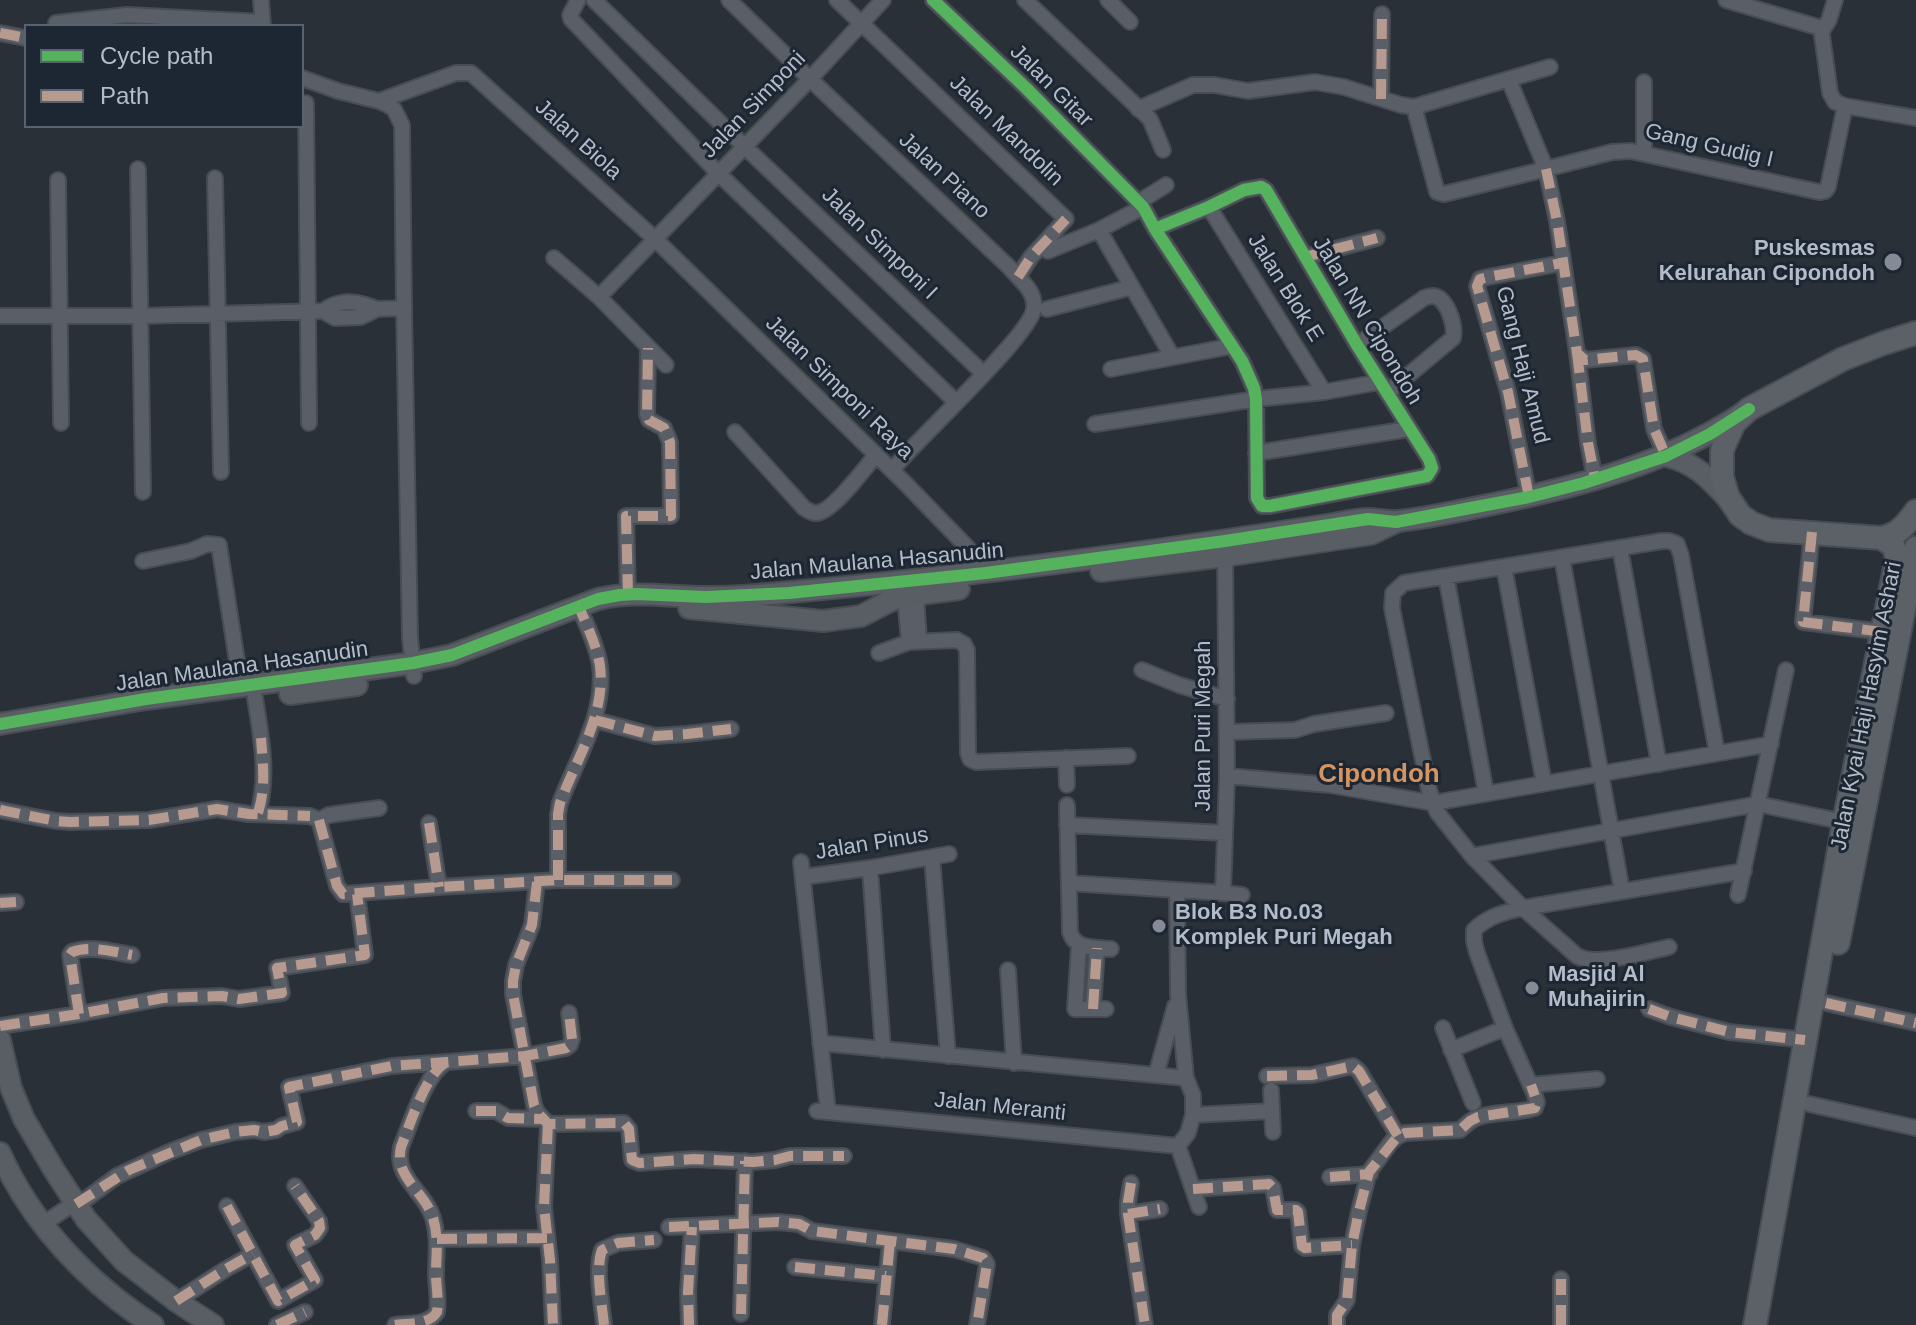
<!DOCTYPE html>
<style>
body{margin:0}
#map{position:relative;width:1916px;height:1325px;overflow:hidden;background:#2a3038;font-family:Helvetica,sans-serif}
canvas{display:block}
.legend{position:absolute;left:24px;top:24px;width:280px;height:104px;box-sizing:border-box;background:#1d2633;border:2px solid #59626f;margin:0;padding:10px 14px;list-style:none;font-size:24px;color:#b4bcc9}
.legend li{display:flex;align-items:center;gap:16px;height:40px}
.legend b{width:40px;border:2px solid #59626f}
</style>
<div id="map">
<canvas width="1916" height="1325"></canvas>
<ul class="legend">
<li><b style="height:10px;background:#56b35d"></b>Cycle path</li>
<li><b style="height:10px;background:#b69a8f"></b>Path</li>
</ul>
</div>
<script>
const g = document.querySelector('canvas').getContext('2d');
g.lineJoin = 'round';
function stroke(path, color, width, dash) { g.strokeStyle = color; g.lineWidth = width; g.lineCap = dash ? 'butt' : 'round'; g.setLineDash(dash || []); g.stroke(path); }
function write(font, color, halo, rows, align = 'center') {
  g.font = font + ' Helvetica,sans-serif'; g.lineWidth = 6; g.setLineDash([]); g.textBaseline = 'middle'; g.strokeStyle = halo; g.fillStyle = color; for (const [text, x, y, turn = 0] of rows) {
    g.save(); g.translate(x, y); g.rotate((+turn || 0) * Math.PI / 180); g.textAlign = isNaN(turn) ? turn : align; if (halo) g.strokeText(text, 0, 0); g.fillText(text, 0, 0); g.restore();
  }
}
const street = new Path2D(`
 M261 0 263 26
 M578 0 570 15 571 19 718 173 956 402
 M594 0 744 146 984 374
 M729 0 810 79 1009 267C1019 279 1036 291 1034 308 1033 333 915 441 892 470
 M837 0 1066 219 1031 257 1018 277
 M933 0 1026 88 1143 207 1155 229 1242 361 1254 388 1256 399 1257 498 1262 506H1270L1427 476 1432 468 1429 459 1357 345 1266 190 1261 187 1244 190 1209 207 1155 229
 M1025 0 1150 119 1163 150
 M1108 0 1130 22
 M1726 0 1821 28 1830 93 1835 102 1845 106 1916 118
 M56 23 127 15 262 22
 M1822 31 1829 20 1835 0
 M0 33 26 38
 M1509 80 1546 169 1612 152 1631 151 1819 192 1825 191 1828 187 1845 106
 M1644 82V153
 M1381 99 1382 14
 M379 101 456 73H471L655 239 905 483 966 546 982 565 986 573
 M306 103 309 423
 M1414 107 1437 192 1444 194 1546 169 1557 221 1577 353 1585 360 1636 355 1643 359 1654 429 1666 456
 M1138 109 1193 85H1214L1248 91 1315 82 1344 87 1401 105 1414 107 1550 67
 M138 169 143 492
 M215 178 221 472
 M58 180 61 423
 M1139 202 1166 185
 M1209 207 1324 392
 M1099 230 1172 356
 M1048 251 1099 230 1143 207
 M1305 257 1377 238
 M554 258 599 297 666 365
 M599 297 810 79 883 0
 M404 308 410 638 414 676
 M1047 309 1132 287
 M323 311C341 298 358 301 377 309
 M0 316H140L323 311 335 318 361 317 377 309 404 308 402 125 394 109 388 105 379 101 338 91 302 78
 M1357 345 1424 298C1427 297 1429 296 1432 296 1447 296 1456 326 1453 338L1387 393
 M1577 353 1588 443 1595 479
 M1111 369 1232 346
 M1095 424 1256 399 1324 392 1380 382
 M735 432 804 508C809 511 811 513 816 513 832 513 865 468 876 455
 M1256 453 1409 429
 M1529 497 1508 392 1477 286 1480 279 1488 277 1562 263
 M1812 532 1803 622 1883 632
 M1620 548 1659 764
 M1225 549 1227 776 1223 893 1242 895
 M1562 558 1622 891
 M143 561 191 551 207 544 219 545 241 687
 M1504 567 1544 783
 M1446 576 1486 793
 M628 594 626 516H671L670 442 664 428 649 420 647 414 648 348
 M916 595 919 640
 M905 596 909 642
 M879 653 909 642 957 640 964 644 967 650 968 753 970 759 976 762 1128 756
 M1142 670 1179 685 1227 699
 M255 698C261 736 269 776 258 813
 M595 720 655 736 687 734 731 729
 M1228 732 1295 730 1314 724 1386 713
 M1066 758 1067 785
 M1227 776 1330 785 1433 803 1771 744
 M1067 805 1070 932C1075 950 1095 947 1111 949
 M0 810 56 821 70 822 149 820 217 809 249 814 310 816 319 820 329 815 379 808
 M319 820 337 886 343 894 439 887 558 880H672
 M429 823 439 887
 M1067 825 1225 833
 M1472 856 1758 804 1849 823
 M932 857 948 1056
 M801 862 828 1112
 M870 868 883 1050
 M803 877 870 868 949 854
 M558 880V814L560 803C576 760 606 714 600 666 597 646 587 626 579 607
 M537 882 532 925 516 965 513 981V994L534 1105 537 1112 548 1124 624 1123 629 1129 632 1160 639 1163 694 1159 753 1162 775 1160 790 1156H844
 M1069 883 1223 893
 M1177 891 1178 994 1186 1078 1193 1095V1115L1188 1133 1178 1146
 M1738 895 1786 670
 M0 903 16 902
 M1079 945 1075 1009H1106
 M1669 947C1646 952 1597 967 1577 956L1523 908 1472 856 1437 812 1429 790 1392 608 1393 593 1404 583 1662 541H1669L1677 544 1681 555 1717 753
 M1008 970 1014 1063
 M1826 1003 1916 1023
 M1093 1009 1097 948
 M1649 1009 1671 1017 1729 1032 1805 1040
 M79 1014 70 955 72 952C90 945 114 952 132 955
 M0 1026 79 1014 163 998 222 996 239 999 282 993 277 968 365 955 357 894
 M1443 1028 1473 1103
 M820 1043 1186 1078
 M1451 1050 1505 1028
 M1156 1075 1175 1006
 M1267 1076 1312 1075 1353 1066 1359 1071 1398 1136
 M1531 1085 1597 1079
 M1271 1090 1273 1132
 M1809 1104 1916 1128
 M476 1111H496L508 1118 542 1119
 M817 1111 1178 1146
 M1193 1115 1272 1111
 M548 1124 544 1207 550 1260 553 1325
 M1178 1146 1199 1207
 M1330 1177 1370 1174
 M1131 1183 1128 1202V1214L1145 1325
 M1193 1189 1269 1184 1273 1188 1277 1210H1296L1298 1212 1302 1246 1305 1248 1352 1245
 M227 1206 278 1301 315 1280 295 1245 315 1235 320 1228 319 1221 295 1186
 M1128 1214 1160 1209
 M43 1224 70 1206 86 1199 117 1176 169 1152 201 1140 235 1132 254 1130 264 1132 276 1130 282 1126 297 1122 289 1087 392 1066 447 1062
 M669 1227 778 1222 799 1224 812 1231 954 1249 983 1258 987 1264 977 1325
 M437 1239 547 1238
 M795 1267 886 1276
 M176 1301 226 1269 253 1254
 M741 1314 745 1161
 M277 1325 305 1312
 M395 1325C410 1323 429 1325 437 1312 439 1299 436 1287 436 1274 436 1255 439 1237 433 1218 424 1190 394 1178 401 1147 410 1125 426 1072 447 1062L525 1056 566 1048 570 1045 572 1039 569 1013
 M604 1325C602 1304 595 1269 602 1250L618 1243 654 1240
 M689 1325 688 1292 692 1227
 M882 1325 890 1241
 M1337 1325V1315L1347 1300 1352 1245 1359 1211 1369 1172 1392 1141 1398 1136 1405 1133 1460 1130C1465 1126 1469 1121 1476 1118 1493 1111 1516 1114 1535 1108L1537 1102 1534 1093 1505 1028 1477 953 1474 941V930C1488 916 1505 912 1523 908L1744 871
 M1561 1325V1279`);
const secondary = new Path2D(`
 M1666 456C1694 462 1710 479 1729 500
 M1101 571 1225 556 1371 534 1396 522
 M689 608 823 621 861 616 890 601 905 596 959 589
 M290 694 357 685
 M0 724 146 699 413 663 452 655 598 599C634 590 670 597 707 597 735 597 763 595 791 592 973 576 1152 552 1333 524 1344 522 1357 519 1368 519 1379 519 1389 522 1399 521 1428 518 1459 511 1488 505 1577 487 1667 464 1743 413
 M0 1040 11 1088 24 1119 54 1170 86 1219 124 1261 176 1301 213 1325
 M0 1153C31 1223 89 1284 153 1325`);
const primary = new Path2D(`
 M1881 538C1898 535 1906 525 1916 511
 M1838 943 1916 548
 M1755 1325 1844 822 1897 558 1893 545 1881 538 1769 530 1751 523 1740 515 1728 497 1722 477V450L1734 423 1749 409 1843 359 1884 343 1916 333`);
const quiet = new Path2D(`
 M0 33 26 38
 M1381 99 1382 14
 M1546 169 1557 221 1577 353 1585 360 1636 355 1643 359 1654 429 1666 456
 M1305 257 1377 238
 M1018 277 1031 257 1066 219
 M1577 353 1588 443 1595 479
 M1529 497 1508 392 1477 286 1480 279 1488 277 1562 263
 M1812 532 1803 622 1883 632
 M628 594 626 516H671L670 442 664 428 649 420 647 414 648 348
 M595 720 655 736 687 734 731 729
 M0 810 56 821 70 822 149 820 217 809 249 814 310 816
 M258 813C266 788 263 765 261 738
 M319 820 337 886 343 894 439 887 558 880H672
 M429 823 439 887
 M558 880V814L560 803C576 760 606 714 600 666 597 646 587 626 579 607
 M537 882 532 925 516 965 513 981V994L534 1105 537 1112 548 1124 624 1123 629 1129 632 1160 639 1163 694 1159 753 1162 775 1160 790 1156H844
 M0 903 16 902
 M1826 1003 1916 1023
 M1093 1009 1097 948
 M1649 1009 1671 1017 1729 1032 1805 1040
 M79 1014 70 955 72 952C90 945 114 952 132 955
 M0 1026 79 1014 163 998 222 996 239 999 282 993 277 968 365 955 357 894
 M1267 1076 1312 1075 1353 1066 1359 1071 1398 1136
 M476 1111H496L508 1118 542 1119
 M548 1124 544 1207 550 1260 553 1325
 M1330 1177 1370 1174
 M1131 1183 1128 1202V1214L1145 1325
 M1193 1189 1269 1184 1273 1188 1277 1210H1296L1298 1212 1302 1246 1305 1248 1352 1245
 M76 1204 129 1170 201 1140 235 1132 254 1130 264 1132 276 1130 282 1126 297 1122 289 1087 392 1066 446 1062
 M227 1206 278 1301 315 1280 295 1245 315 1235 320 1228 319 1221 295 1186
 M1128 1214 1160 1209
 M669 1227 778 1222 799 1224 812 1231 954 1249 983 1258 987 1264 977 1325
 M437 1239 547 1238
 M795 1267 886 1276
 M176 1301 226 1269 253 1254
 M741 1314 745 1161
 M277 1325 305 1312
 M395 1325C410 1323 429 1325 437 1312 439 1299 436 1287 436 1274 436 1255 439 1237 433 1218 424 1190 394 1178 401 1147 410 1125 426 1072 447 1062L525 1056 566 1048 570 1045 572 1039 569 1013
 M604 1325C602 1304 595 1269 602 1250L618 1243 654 1240
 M689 1325 688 1292 692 1227
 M882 1325 890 1241
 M1337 1325V1315L1347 1300 1352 1245 1359 1211 1369 1172 1398 1136 1405 1133 1460 1130 1470 1121 1478 1117 1535 1108 1537 1102 1531 1085
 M1561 1325V1279`);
const cycleway = new Path2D(`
 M933 0 1026 88 1143 207 1155 229 1242 361 1254 388 1256 399 1257 498 1262 506H1270L1427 476 1432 468 1429 459 1357 345 1266 190 1261 187 1244 190 1209 207 1155 229
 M0 724 146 699 413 663 452 655 598 599 620 595 636 594 706 597 789 593 986 573 1225 541 1368 519 1396 522 1529 497 1584 483 1666 456 1710 434 1749 409`);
const markers = [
 [1893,262,10,"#848b96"],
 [1159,926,8,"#848b96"],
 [1532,988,8,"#848b96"]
];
const streetNames = [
 ["Jalan Gitar",1051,86,45],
 ["Jalan Simponi",754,105,-46],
 ["Jalan Mandolin",1006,131,44],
 ["Jalan Biola",578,140,42],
 ["Gang Gudig I",1709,146,13],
 ["Jalan Piano",944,176,43],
 ["Jalan Simponi I",879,244,44],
 ["Jalan Blok E",1285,288,58],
 ["Jalan NN Cipondoh",1367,321,59],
 ["Gang Haji Amud",1522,365,76],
 ["Jalan Simponi Raya",839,388,44],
 ["Jalan Maulana Hasanudin",877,562,-5],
 ["Jalan Maulana Hasanudin",242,667,-8],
 ["Jalan Kyai Haji Hasyim Ashari",1867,706,-79],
 ["Jalan Puri Megah",1204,726,-90],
 ["Jalan Pinus",872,844,-9],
 ["Jalan Meranti",1000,1107,6]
];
const poiNames = [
 ["Puskesmas",1875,249,"right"],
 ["Kelurahan Cipondoh",1875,274,"right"],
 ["Blok B3 No.03",1175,913],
 ["Komplek Puri Megah",1175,938],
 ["Masjid Al",1548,975],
 ["Muhajirin",1548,1000]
];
const quarterNames = [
 ["Cipondoh",1379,775]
];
stroke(street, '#484c53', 18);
stroke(secondary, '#484c53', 24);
stroke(primary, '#484c55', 26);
stroke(street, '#5a5e66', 14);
stroke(secondary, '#595d64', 20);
stroke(primary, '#5c6168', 22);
stroke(quiet, '#b69a8f', 10, [20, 10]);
stroke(cycleway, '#56b35d', 12);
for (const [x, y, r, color] of markers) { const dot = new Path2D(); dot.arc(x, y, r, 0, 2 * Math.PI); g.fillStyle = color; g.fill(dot); stroke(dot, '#1d2633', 3); }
write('22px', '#b4bcc9', '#1d2633', streetNames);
write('bold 22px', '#b4bcc9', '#1d2633', poiNames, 'left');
write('bold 26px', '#d59563', '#1d2633', quarterNames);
</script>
